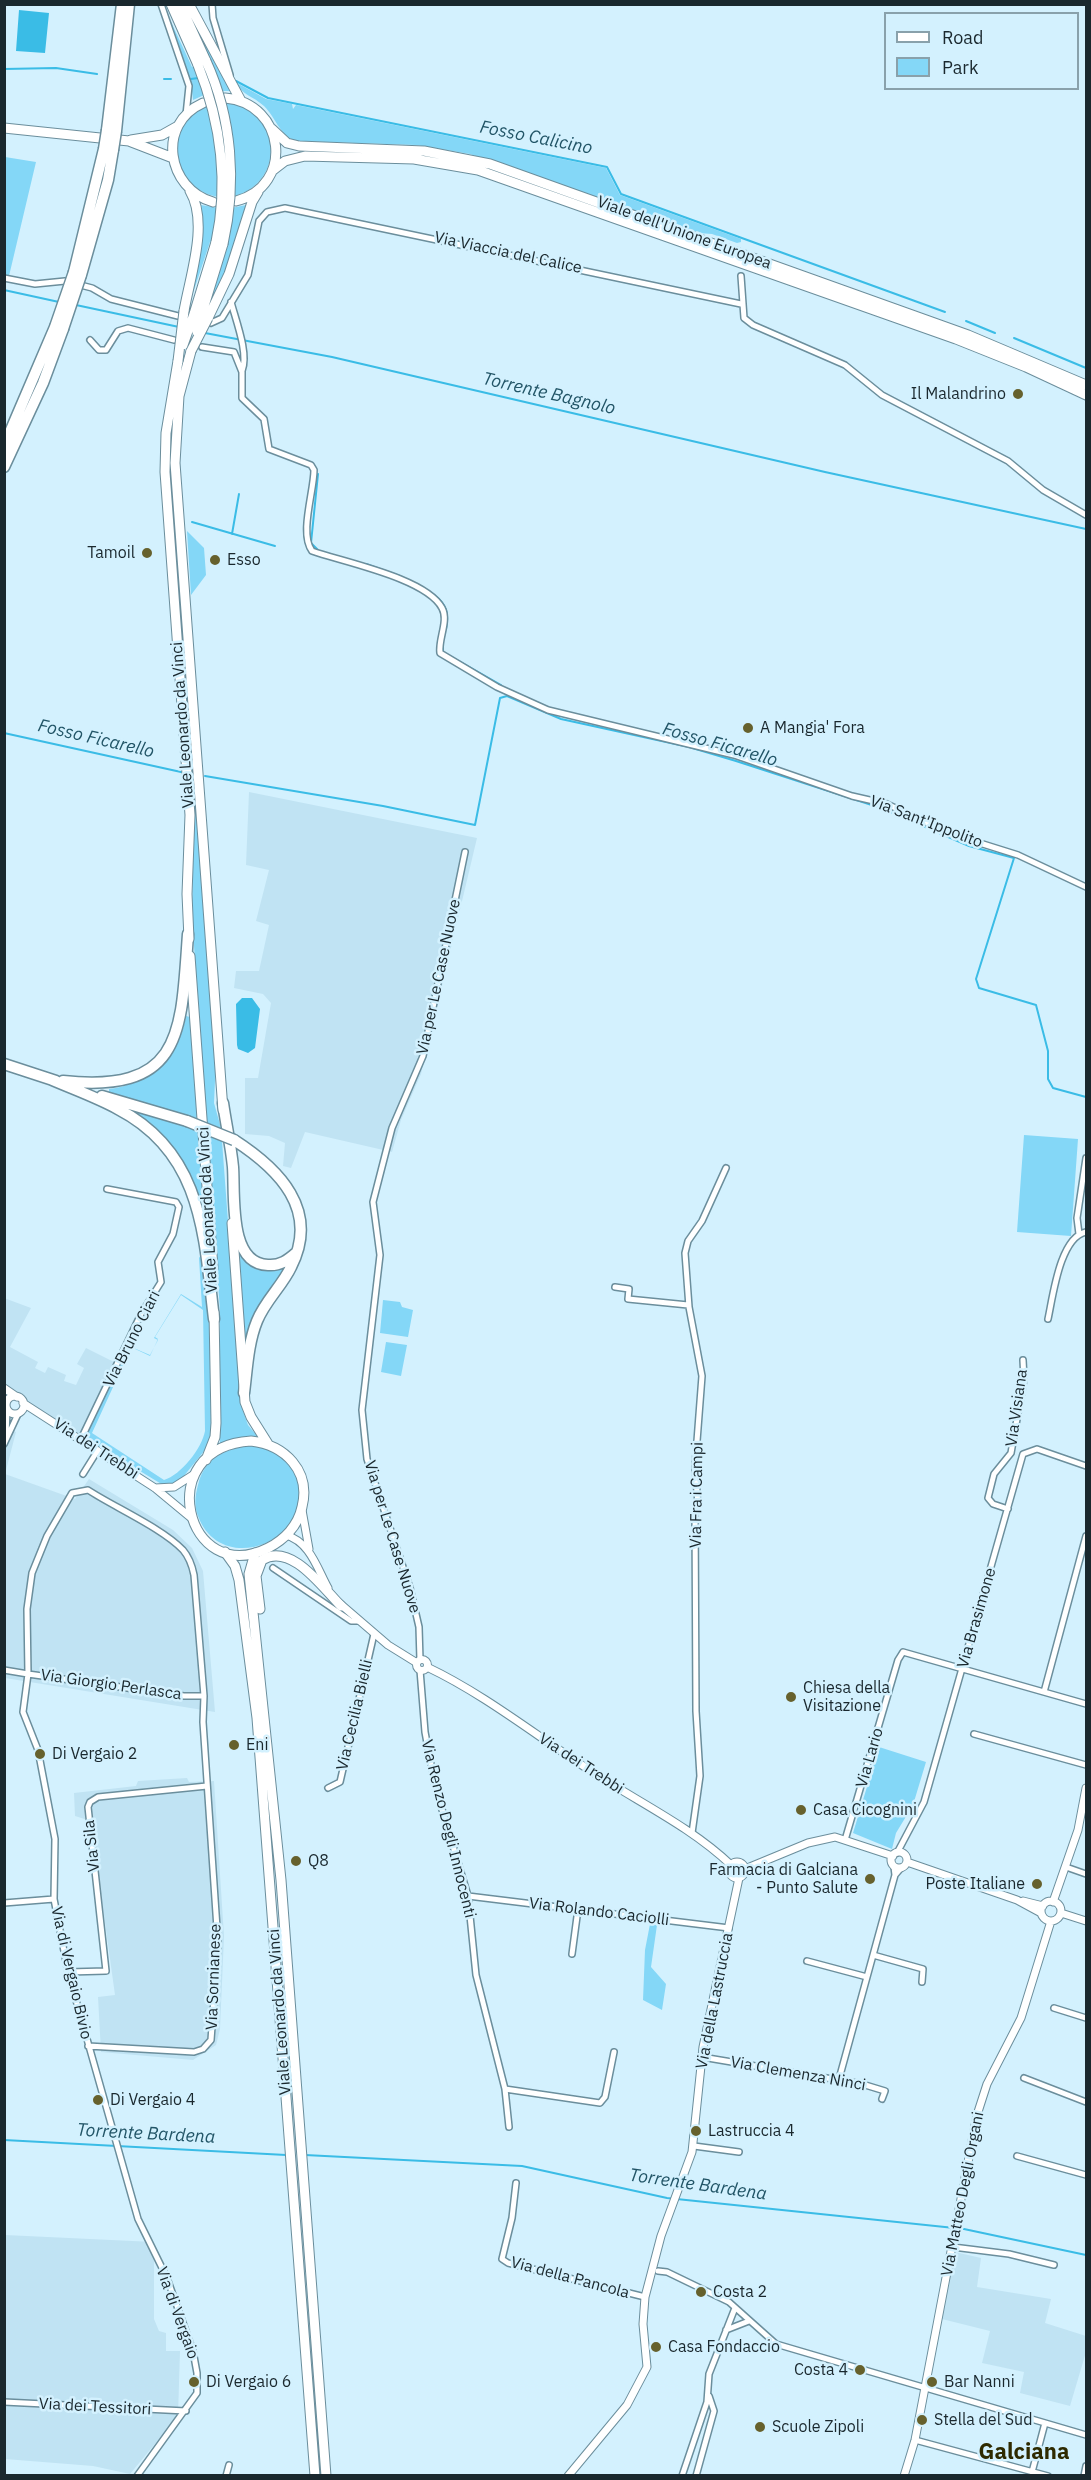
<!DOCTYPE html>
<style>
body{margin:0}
#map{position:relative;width:1091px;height:2480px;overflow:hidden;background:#d3f1fe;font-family:"IBM Plex Sans",sans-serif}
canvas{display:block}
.frame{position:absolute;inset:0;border:6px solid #1a282e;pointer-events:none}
.legend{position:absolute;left:884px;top:12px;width:195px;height:78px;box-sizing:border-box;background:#d3f1fe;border:2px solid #89a1ab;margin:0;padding:8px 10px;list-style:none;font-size:18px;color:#1a282e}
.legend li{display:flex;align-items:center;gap:12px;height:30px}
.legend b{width:30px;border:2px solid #89a1ab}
</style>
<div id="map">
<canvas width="1091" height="2480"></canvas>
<div class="frame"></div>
<ul class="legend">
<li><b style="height:8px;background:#fff"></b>Road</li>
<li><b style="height:16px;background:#84d7f7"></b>Park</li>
</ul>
</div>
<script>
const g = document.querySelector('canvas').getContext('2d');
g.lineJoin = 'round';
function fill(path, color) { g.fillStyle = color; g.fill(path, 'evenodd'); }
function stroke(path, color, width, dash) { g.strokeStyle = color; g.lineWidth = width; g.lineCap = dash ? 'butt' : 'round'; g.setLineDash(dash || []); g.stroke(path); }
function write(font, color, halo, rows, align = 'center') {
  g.font = font + ' "IBM Plex Sans",sans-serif'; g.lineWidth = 5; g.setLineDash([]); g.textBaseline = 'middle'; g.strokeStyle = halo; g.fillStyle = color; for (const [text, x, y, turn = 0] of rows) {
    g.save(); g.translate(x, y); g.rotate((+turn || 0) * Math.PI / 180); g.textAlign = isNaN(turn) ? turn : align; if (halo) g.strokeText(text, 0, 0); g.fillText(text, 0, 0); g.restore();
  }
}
const built = new Path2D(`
 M249 792 477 838 421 1074 401 1120 392 1152 305 1132 291 1168 283 1166 285 1143 269 1136 245 1134V1078H258L271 1003 263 994 234 988 236 971H259L269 925 256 921 269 870 246 865Z
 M4 1298 31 1308 10 1347 38 1362 35 1368 45 1373 48 1367 66 1375 64 1381 76 1385 84 1368 77 1364 86 1348 120 1365 84 1437 5 1392Z
 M4 1427 16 1432 5 1474 75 1499 89 1479 173 1530 192 1548 203 1571 215 1712 5 1678Z
 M187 1778 189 1782 214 1781 224 1936 220 2029 216 2045 193 2060 101 2052 98 1997 115 1995 91 1821 75 1816 74 1793 136 1786 138 1781Z
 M5 2235 154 2242V2319L159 2331 166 2333V2351H180L178 2416 130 2474 93 2466 5 2459Z
 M955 2252 981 2258 977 2287 1051 2299 1045 2323 1086 2336V2352L1070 2406 1020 2393 1024 2372 982 2363 990 2331 942 2319Z`);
const green = new Path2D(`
 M185 5 231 91H213L193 100 191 83 166 11 192 67 210 59Z
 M235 82 266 99 292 104 293 109 296 105 606 168 620 195 741 239V242L737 243 712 234 698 233 470 154 416 145 295 141C279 134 276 118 264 106 253 96 242 95 235 82Z
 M177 150a47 47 0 1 1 94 0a47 47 0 1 1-94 0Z
 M5 157 36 162 9 276 4 275Z
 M201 205 226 209 246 205 225 273 208 308 228 245 210 242 189 305 203 222Z
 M173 493 216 1058 214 1103 221 1128 242 1408 248 1425 258 1437 220 1444V1311L192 918 194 811Z
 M187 531 204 548 206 575 191 595Z
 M186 1016 190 1017 205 1218 193 1184 131 1115 134 1111 184 1125 109 1093V1089C148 1085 180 1055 186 1016Z
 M1024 1135 1078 1139 1071 1236 1017 1232Z
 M238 1245 243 1254 289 1265 246 1352Z
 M204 1249 210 1333 211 1435 205 1450 179 1482 163 1485 84 1437 129 1346 150 1355 158 1340 154 1338 181 1294 202 1307 199 1258ZM181 1295 203 1310 205 1431C202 1448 181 1475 164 1480L92 1433 130 1350 133 1348 150 1356 158 1339 155 1337Z
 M383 1300 400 1302 402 1307 413 1310 408 1337 380 1333Z
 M386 1342 407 1345 401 1376 381 1372Z
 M261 1445C269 1449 278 1453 285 1458 293 1463 298 1476 299 1486 306 1547 219 1574 198 1516 194 1506 195 1496 198 1485 205 1454 232 1446 261 1445Z
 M879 1747 926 1762 913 1805 896 1833 892 1849 853 1833Z
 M650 1924 657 1925 651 1967 666 1984 662 2010 643 2000 645 1950Z`);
const water = new Path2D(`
 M19 10 49 13 45 53 16 51Z
 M242 998H252L260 1009 255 1048 248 1053 238 1049 237 1045 236 1004Z`);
const stream = new Path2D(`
 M4 69 56 68 97 74
 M164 79H171
 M191 79 198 78
 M236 81 268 98 607 167 621 194 945 312
 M4 290 59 302
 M76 305 179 327
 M966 321 995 333
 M205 333 332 357 825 472 1086 529
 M1014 338 1086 368
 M192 522 275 546
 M232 534 239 494
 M318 550 311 543 318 474
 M366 564 400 576
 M434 595C447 604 449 614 446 629
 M443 646V652L501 685
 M4 733 181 772
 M205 776 383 806 475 825 500 698 507 696 561 719 689 747 736 761 884 809 969 846 1014 858 976 979 979 988 1036 1005 1048 1051V1079L1053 1088 1086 1097
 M4 2140 286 2155
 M305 2155 522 2166 667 2198 964 2229 1086 2255`);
const minor = new Path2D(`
 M161 4 189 86 186 115
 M212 4 213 18 230 75
 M741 276 744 318 753 325 845 365 882 395 1008 461 1043 490 1086 515
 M4 278 35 284 65 281 92 288 111 299 178 316
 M231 302C236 321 249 354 242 371
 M211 323 222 318 248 275 259 221 267 212 285 208 741 304
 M90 340 99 350H106L118 331 128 328 174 340
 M202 347 234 352 242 372V398L264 419 269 449 311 465 314 470C314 491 299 534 312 551 343 562 426 578 442 608 449 621 438 639 440 653L497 687 548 710 734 755 852 796 887 804 951 834 1018 855 1086 887
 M1079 1234 1077 1218 1086 1158
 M615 1287 629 1289 628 1299 688 1305
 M1048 1319C1053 1296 1060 1237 1086 1232
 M6 1436 7 1410
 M81 1439 141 1314 161 1282 158 1262 173 1234 179 1207 176 1202 107 1189
 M4 1444 18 1414
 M83 1474 98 1450
 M1008 1509 993 1504 988 1498 994 1474 1011 1453 1024 1379 1023 1360
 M273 1568 351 1621H359
 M420 1660 419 1627 410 1588 367 1459 362 1410 380 1255 373 1202 392 1128 423 1056 465 852
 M4 1670 28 1674 184 1696H204L194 1575C192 1565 189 1557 183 1550 162 1528 114 1507 88 1490L72 1493 47 1536 32 1573 27 1609 28 1674 23 1712 38 1750 55 1839 54 1899 68 1972 138 2219 167 2278 193 2351 197 2373V2393L137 2476
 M420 1670 425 1732 435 1786 468 1896 476 1975 505 2089 509 2127
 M1044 1692 1086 1536
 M974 1734 1086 1765
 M328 1788 340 1782 374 1634
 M692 1833 700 1776 696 1711 695 1510 698 1504 695 1467 702 1376 689 1307 685 1253 688 1241 702 1221 726 1168
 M845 1840 898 1660 903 1652 1086 1704
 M897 1853 924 1802 1023 1454 1037 1449 1086 1466
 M1066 1867 1086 1874
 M895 1875 901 1868
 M468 1896 729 1928
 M4 1903 54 1899
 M572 1954 578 1909
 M873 1955 923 1969 922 1982
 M807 1961 867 1977
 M68 1972 106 1971 88 1807 90 1802 98 1797 207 1786
 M1054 2008 1086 2018
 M88 2046 194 2052 203 2049 211 2040 218 1943 203 1722 204 1696
 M702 2057 862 2084 885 2091 882 2099
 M1024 2078 1086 2102
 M839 2079 895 1875 894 1867
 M505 2089 600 2103 605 2097 614 2052
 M694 2146 739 2152
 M1017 2156 1086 2175
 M516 2183 512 2218 502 2259 508 2263 645 2297
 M953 2247 1009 2254 1054 2265
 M658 2271 667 2272 729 2302 776 2344 1086 2435
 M726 2330 749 2321
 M4 2402 186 2411
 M915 2440 1048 2476
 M1032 2472 1045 2423
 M226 2476 229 2465
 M682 2476 707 2402 709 2374 735 2308
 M696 2476 714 2411 709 2396
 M1084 2476 1086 2466`);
const tertiary = new Path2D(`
 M4 1388 17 1397
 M6 1405a9 9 0 1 1 18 0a9 9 0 1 1-18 0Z
 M23 1403 155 1488 190 1517
 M155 1488 174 1487 196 1473
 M302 1510 309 1549
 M286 1535C310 1542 317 1568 328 1588
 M338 1602 388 1645 417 1663
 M416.5 1665a5.5 5.5 0 1 1 11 0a5.5 5.5 0 1 1-11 0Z
 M427 1667C486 1695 539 1738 594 1773 640 1803 691 1827 731 1865
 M891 1860a8 8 0 1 1 16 0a8 8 0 1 1-16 0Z
 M907 1862 1017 1900 1041 1913
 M729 1870a8 8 0 1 1 16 0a8 8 0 1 1-16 0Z
 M745 1869 808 1843 835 1837 893 1856
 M1023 1901 1043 1906
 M1041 1911a10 10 0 1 1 20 0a10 10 0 1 1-20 0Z
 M1053 1902 1078 1830 1086 1788
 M1061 1913 1086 1921
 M568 2476 627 2405 647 2367 643 2324 645 2297 661 2236 692 2152 703 2047 739 1878
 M904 2476 915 2440 977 2115 987 2084 1021 2018 1051 1921`);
const primary = new Path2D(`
 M171 4 198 65
 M180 4 206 61
 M189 4 241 101
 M225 98C286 103 295 186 236 201
 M203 103C156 124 167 189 213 202
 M4 128 129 141 173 158
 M272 129 287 143 299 146 424 151 490 164 968 335 1086 385
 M131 140 162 135 178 126
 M272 171 285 161 305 156 414 159 478 170 956 339 1026 367 1086 395
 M184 311C190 276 209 223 190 191
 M194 314 216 242
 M201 316 223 244
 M208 318 229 274 252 202 258 192
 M191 351 179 396 175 463 223 1110
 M178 361 166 433 165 472 190 815 187 894 189 939
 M190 956 213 1268
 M232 1223 245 1402 251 1417 268 1444
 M251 1441C285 1445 311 1471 302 1507 298 1526 284 1540 268 1548 186 1589 150 1447 251 1441Z
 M206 1460 215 1437 216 1423 214 1312`);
const trunk = new Path2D(`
 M225 1552 235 1566 239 1580 257 1718 315 2476
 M255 1553 249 1574 281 1880 326 2476
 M260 1609 256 1576 262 1560C291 1542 322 1587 341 1606`);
const motorway = new Path2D(`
 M107 130 122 4
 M116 131 129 4
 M74 272 104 149
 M81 275 108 180 113 150
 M4 446 55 327
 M4 467 43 383 63 329
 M4 1064 56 1081
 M50 1079C73 1089 96 1097 118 1109 203 1153 204 1236 214 1319
 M63 1081C184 1094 181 1031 188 934
 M102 1096 187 1121
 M223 1103C226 1124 231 1146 233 1167 235 1195 228 1264 268 1265 280 1266 288 1260 296 1253
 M234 1140C279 1169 320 1210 291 1267 282 1286 265 1301 257 1321 248 1343 247 1369 244 1393`);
const primaryBridge = new Path2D(`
 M206 61C232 118 237 183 223 244
 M198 65C221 123 229 181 216 242
 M197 332 201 316
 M183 345 194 314
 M191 351 208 318
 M178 361 184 311`);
const motorwayBridge = new Path2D(`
 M104 149 107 130
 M113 150 116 131
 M55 327 74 272
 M63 329 81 275
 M187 1121 234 1140`);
const markers = [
 [1018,394,6,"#66612d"],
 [147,553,6,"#66612d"],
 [215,560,6,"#66612d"],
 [748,728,6,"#66612d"],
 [791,1697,6,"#66612d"],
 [234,1745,6,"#66612d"],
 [40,1754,6,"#66612d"],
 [801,1810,6,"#66612d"],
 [296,1861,6,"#66612d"],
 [870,1879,6,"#66612d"],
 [1037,1884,6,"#66612d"],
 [98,2100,6,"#66612d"],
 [696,2131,6,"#66612d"],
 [701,2292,6,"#66612d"],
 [656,2347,6,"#66612d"],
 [860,2370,6,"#66612d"],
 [194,2382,6,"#66612d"],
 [932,2382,6,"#66612d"],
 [922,2420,6,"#66612d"],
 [760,2427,6,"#66612d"]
];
const streetNames = [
 ["Viale dell'Unione Europea",684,233,20],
 ["Via Viaccia del Calice",508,253,12],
 ["Viale Leonardo da Vinci",183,725,-94],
 ["Via Sant'Ippolito",926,822,21],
 ["Via per Le Case Nuove",439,977,-78],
 ["Viale Leonardo da Vinci",208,1210,-93],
 ["Via Bruno Ciari",132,1339,-63],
 ["Via Visiana",1017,1408,-82],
 ["Via dei Trebbi",96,1449,33],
 ["Via Fra i Campi",697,1495,-89],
 ["Via per Le Case Nuove",392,1537,73],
 ["Via Brasimone",977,1618,-74],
 ["Via Giorgio Perlasca",111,1685,8],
 ["Via Cecilia Bielli",355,1715,-77],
 ["Via Lario",870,1758,-74],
 ["Via dei Trebbi",581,1764,33],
 ["Via Renzo Degli Innocenti",448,1829,76],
 ["Via Sila",92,1846,-96],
 ["Via Rolando Caciolli",599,1912,7],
 ["Via di Vergaio Bivio",71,1973,77],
 ["Via Sornianese",214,1977,-88],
 ["Via della Lastruccia",715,2001,-79],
 ["Viale Leonardo da Vinci",280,2012,-94],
 ["Via Clemenza Ninci",798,2074,10],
 ["Via Matteo Degli Organi",963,2194,-79],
 ["Via della Pancola",570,2278,15],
 ["Via di Vergaio",177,2313,70],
 ["Via dei Tessitori",95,2407,3]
];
const poiNames = [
 ["Il Malandrino",1006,394,"right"],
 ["Tamoil",135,553,"right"],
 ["Esso",227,560],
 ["A Mangia' Fora",760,728],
 ["Chiesa della",803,1688],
 ["Visitazione",803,1706],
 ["Eni",246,1745],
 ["Di Vergaio 2",52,1754],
 ["Casa Cicognini",813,1810],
 ["Q8",308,1861],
 ["Farmacia di Galciana",858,1870,"right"],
 ["- Punto Salute",858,1888,"right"],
 ["Poste Italiane",1025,1884,"right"],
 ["Di Vergaio 4",110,2100],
 ["Lastruccia 4",708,2131],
 ["Costa 2",713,2292],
 ["Casa Fondaccio",668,2347],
 ["Costa 4",848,2370,"right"],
 ["Di Vergaio 6",206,2382],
 ["Bar Nanni",944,2382],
 ["Stella del Sud",934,2420],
 ["Scuole Zipoli",772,2427]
];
const waterNames = [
 ["Fosso Calicino",536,138,11],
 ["Torrente Bagnolo",549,394,13],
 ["Fosso Ficarello",96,739,13],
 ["Fosso Ficarello",720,745,16],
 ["Torrente Bardena",146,2134,3],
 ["Torrente Bardena",698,2185,8]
];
const districtNames = [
 ["Galciana",1024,2453]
];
fill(built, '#c0e3f3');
fill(green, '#84d7f7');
fill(water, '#3abce6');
stroke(stream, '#3abce6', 2);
stroke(minor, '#6b8e9c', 8);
stroke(tertiary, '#6b8e9c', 9);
stroke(primary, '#6b8e9c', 11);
stroke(trunk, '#6b8e9c', 11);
stroke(motorway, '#6b8e9c', 13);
stroke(minor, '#fff', 5);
stroke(tertiary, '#fff', 7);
stroke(primary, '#fff', 9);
stroke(trunk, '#fff', 9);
stroke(motorway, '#fff', 10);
stroke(primaryBridge, '#6b8e9c', 11, []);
stroke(motorwayBridge, '#6b8e9c', 13, []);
stroke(primaryBridge, '#fff', 9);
stroke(motorwayBridge, '#fff', 10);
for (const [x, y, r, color] of markers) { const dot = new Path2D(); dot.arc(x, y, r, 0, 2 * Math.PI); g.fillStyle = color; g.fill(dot); stroke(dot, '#d3f1fe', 2); }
write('16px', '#1a282e', '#d3f1fe', streetNames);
write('16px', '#1a282e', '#d3f1fe', poiNames, 'left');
write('italic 18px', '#225567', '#d3f1fe', waterNames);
write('bold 22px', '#2e2a00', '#d3f1fe', districtNames);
</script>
